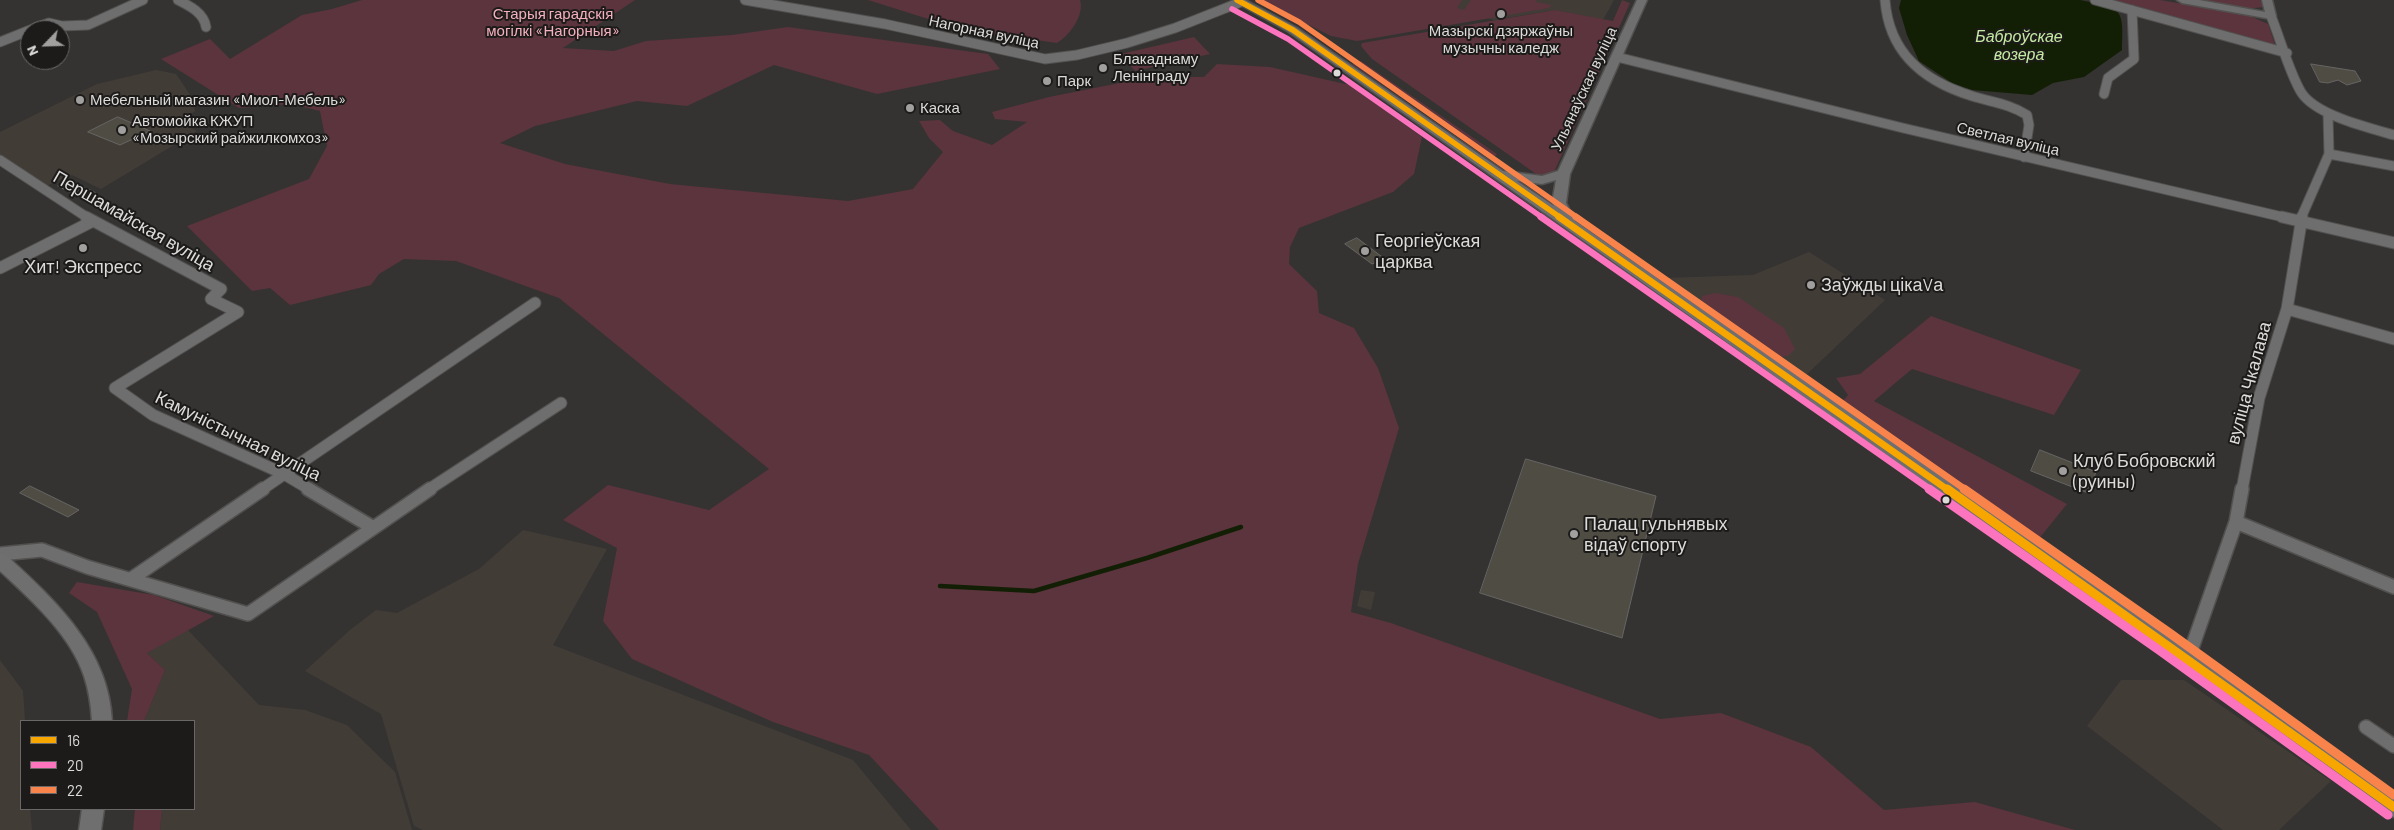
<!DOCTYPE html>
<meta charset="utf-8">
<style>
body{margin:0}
#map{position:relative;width:2394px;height:830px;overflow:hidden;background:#343332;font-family:Barlow,sans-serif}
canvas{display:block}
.legend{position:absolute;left:20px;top:720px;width:175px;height:90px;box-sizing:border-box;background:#1c1b1a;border:1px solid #696867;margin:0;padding:6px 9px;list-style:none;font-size:15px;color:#dddbda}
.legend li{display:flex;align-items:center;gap:10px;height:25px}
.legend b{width:25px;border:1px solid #696867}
.north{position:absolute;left:20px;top:20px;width:50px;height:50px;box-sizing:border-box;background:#1c1b1a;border:1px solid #696867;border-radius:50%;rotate:246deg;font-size:14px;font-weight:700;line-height:20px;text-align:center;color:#dddbda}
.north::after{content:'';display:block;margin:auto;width:18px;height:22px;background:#a2a09f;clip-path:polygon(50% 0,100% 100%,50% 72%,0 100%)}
</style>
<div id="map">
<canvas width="2394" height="830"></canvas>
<ul class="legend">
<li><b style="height:6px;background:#f7a600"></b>16</li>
<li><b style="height:6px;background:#fc73be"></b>20</li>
<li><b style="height:6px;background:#f8844c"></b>22</li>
</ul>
<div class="north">N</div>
</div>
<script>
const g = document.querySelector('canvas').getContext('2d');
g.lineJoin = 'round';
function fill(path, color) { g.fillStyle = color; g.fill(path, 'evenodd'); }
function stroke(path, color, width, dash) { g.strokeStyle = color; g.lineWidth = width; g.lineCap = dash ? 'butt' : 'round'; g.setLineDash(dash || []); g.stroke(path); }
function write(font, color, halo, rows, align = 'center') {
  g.font = font + ' Barlow,sans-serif'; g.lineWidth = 4; g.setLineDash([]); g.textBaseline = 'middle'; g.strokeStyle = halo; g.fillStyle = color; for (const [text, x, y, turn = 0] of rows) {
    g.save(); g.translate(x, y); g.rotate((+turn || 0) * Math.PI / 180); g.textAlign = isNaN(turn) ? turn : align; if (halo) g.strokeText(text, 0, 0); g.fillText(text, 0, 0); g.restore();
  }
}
const built = new Path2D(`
 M1447 0H1614L1603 20 1555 10 1494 20 1442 5Z
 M156 70 176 74 193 99 195 111 181 123 197 131 101 189 72 175 46 186 0 155V132L97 84Z
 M1809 252 1885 300 1804 377 1665 278 1753 275Z
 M523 530 607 549 553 645 853 760 911 830H423L414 826 381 714 305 671 350 630 376 610 397 613 479 569Z
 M1361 590 1375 592 1371 610 1357 606Z
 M187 629 259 705 305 710 347 725 395 772 412 830H160L162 809H194V721H144L165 670 147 653Z
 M0 660 23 691 25 721H21V809H30L32 830H0Z
 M2121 680H2184L2331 781 2279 830H2223L2087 726Z`);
const green = new Path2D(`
 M362 0H635L563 48 614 51 646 41 732 35 788 27 988 54 1000 69 877 94 774 65 687 106 637 101 535 126 500 143 565 164 670 184 848 201 913 189 943 152 929 138 919 121 940 120 953 131 992 145 1027 122 995 119 992 112 1049 97 1150 77H1204L1217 64 1270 67 1350 85 1422 137 1414 174 1393 192 1299 228 1290 247 1289 264 1317 291 1319 313 1354 328 1378 368 1399 428 1358 564 1351 612 1391 623 1660 719 1721 713 1811 747 1884 810 1975 802 2075 830H939L869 755 773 722 632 659 603 621 617 548 563 520 608 485 709 510 769 469 559 298 456 261 404 259 379 274 371 285 290 305 270 288 252 291 187 226 309 179 327 146 320 111 291 104 239 108 161 59 210 39 230 59 302 15 332 9Z
 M868 0H1080C1085 15 1069 36 1057 43L960 29Z
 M1259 0H1462L1457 8 1464 10 1471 0H1537L1536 2 1551 5 1549 8 1357 41 1331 36Z
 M1622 0 1630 3 1555 170 1552 173 1539 176 1372 59 1361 46 1362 43 1555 10 1613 21Z
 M2100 0H2160L2248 15 2268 24 2276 48Z
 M2200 0H2260L2263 7 2246 9Z
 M1194 37 1210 54 1135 71 1121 54Z
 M1361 61 1497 154 1492 159 1352 64Z
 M1715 293 1738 297 1784 328 1795 349 1788 356 1775 357 1702 305V296Z
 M1931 316 2081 370 2054 415 1912 369 1874 401 2067 504 2038 540H2025L1837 407 1848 395 1836 378 1860 374Z
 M77 582 154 595 214 616 147 653 165 670 144 721H127L132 689 97 612 69 593Z
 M135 809H162L160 830H133Z`);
const water = new Path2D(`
 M1901 0H2080C2122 8 2124 7 2122 50L2084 77 2053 83 2032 95 1972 90 1952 83 1919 61 1907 35 1899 8Z`);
const stream = new Path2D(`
 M940 586 1034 591 1147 558 1241 527`);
const building = new Path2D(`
 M2311 64 2355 71 2361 81 2347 85 2338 80 2328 83 2320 82Z
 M118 117 150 131 120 145 88 132Z
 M70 180 96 193 84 200 58 186Z
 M1357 238 1385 259 1372 264 1345 244Z
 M2040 450 2096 472 2088 493 2031 471Z
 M1526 459 1656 496 1622 638 1480 593Z
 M30 486 79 510 68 517 20 493Z`);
const minorFar2 = new Path2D(`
 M178 0C190 6 204 13 206 27
 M745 0 885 24 1045 59 1077 55 1127 43 1175 28 1241 2
 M1885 0C1889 53 1923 81 1972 96 1991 102 2010 104 2027 115L2029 125 2024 157
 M2095 0 2287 53
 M2271 16C2280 38 2289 72 2301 92 2315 115 2369 128 2394 135
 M31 30 49 23 62 26 88 25 143 0
 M0 42 30 30
 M1617 57 1903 128 2287 218
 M2104 94 2108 78 2134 59 2132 10
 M2329 154 2394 166
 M0 160 88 218
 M2301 218 2329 154 2328 114`);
const minorFar1 = new Path2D(`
 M86 217 221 289 211 299 238 312 115 388 153 415 284 474 311 490
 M2282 217 2394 243
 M0 268 93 221
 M2287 309 2394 339
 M261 490 535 303
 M428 490 561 403
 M2242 490 2259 398 2287 309 2302 217`);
const minor = new Path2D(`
 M308 489 372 527
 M2236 522 2394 587
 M0 554 42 550 87 567 248 614 430 489
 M131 579 263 489
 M2188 659 2236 522 2242 489
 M2366 727 2394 746`);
const tertiary = new Path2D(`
 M2177 0H2199L2265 12 2262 0H2272L2276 16 2271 19 2182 3Z`);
const secondary = new Path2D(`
 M1232 0H1245L1297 28 1503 171 1542 176 1558 171 1637 0H1647L1570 174 1566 203 1575 221 2172 636 2394 795V817L2386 814 2158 648 1289 32ZM1556 180 1552 203 1554 206 1517 181 1542 184Z
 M0 553 6 555C56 601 109 650 112 721H92C91 705 89 691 84 676 70 634 31 600 0 571Z
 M82 809H104L101 830H79Z`);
const bus1Far2 = new Path2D(`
 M1237 0 1293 30 1561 218`);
const bus1Far1 = new Path2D(`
 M1559 217 1948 490`);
const bus1 = new Path2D(`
 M1947 489 2394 807`);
const bus2Far2 = new Path2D(`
 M1232 9 1288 39 1543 218`);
const bus2Far1 = new Path2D(`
 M1541 217 1931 490`);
const bus2 = new Path2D(`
 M1929 489 2159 650 2388 815`);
const bus3Far2 = new Path2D(`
 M1258 0 1299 22 1578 218`);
const bus3Far1 = new Path2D(`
 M1576 217 1966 490`);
const bus3 = new Path2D(`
 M1964 489 2171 634 2394 795`);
const markers = [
 [1501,14,5,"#a2a09f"],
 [1103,68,5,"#a2a09f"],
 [1337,73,4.5,"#dddbda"],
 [1047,81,5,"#a2a09f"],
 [80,100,5,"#a2a09f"],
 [910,108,5,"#a2a09f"],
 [122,130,5,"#a2a09f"],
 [83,248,5,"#a2a09f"],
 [1365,251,5,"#a2a09f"],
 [1811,285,5,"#a2a09f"],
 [2063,471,5,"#a2a09f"],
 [1946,500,4.5,"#dddbda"],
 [1574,534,5,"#a2a09f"]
];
const farParknames = [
 ["Старыя гарадскія",553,14],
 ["могілкі «Нагорныя»",553,31]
];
const farPoinames = [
 ["Мазырскі дзяржаўны",1501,31,"center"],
 ["музычны каледж",1501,48,"center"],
 ["Блакаднаму",1113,59],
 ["Ленінграду",1113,76],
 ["Парк",1057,81],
 ["Мебельный магазин «Миол-Мебель»",90,100],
 ["Каска",920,108],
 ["Автомойка КЖУП",132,121],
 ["«Мозырский райжилкомхоз»",132,138]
];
const farStreetnames = [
 ["Нагорная вуліца",984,32,12],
 ["Ульянаўская вуліца",1584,89,-65],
 ["Светлая вуліца",2008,139,13]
];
const farWaternames = [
 ["Баброўскае",2019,37],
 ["возера",2019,55]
];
const streetNames = [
 ["Першамайская вуліца",134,221,30],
 ["вуліца Чкалава",2249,383,-75],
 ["Камуністычная вуліца",238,436,26]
];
const poiNames = [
 ["Георгіеўская",1375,241],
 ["царква",1375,262],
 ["Хит! Экспресс",83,267,"center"],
 ["Заўжды цікаVа",1821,285],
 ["Клуб Бобровский",2073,461],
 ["(руины)",2073,482],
 ["Палац гульнявых",1584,524],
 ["відаў спорту",1584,545]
];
fill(built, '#423c37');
fill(green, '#5b343d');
fill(water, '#121f04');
stroke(stream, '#121f04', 4.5);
fill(building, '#4f4d43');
stroke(building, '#666564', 1);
stroke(minorFar2, '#525150', 11);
stroke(minorFar1, '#525150', 13);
stroke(minor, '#525150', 16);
stroke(tertiary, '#525150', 3);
stroke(secondary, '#525150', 3);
stroke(minorFar2, '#6e6e6e', 9);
stroke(minorFar1, '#6e6e6e', 11);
stroke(minor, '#6e6e6e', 13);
fill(tertiary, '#6e6e6e');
fill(secondary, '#706f6f');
stroke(bus1Far2, '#f7a600', 5.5);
stroke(bus1Far1, '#f7a600', 7);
stroke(bus1, '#f7a600', 9);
stroke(bus2Far2, '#fc73be', 5.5);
stroke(bus2Far1, '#fc73be', 7);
stroke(bus2, '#fc73be', 9);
stroke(bus3Far2, '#f8844c', 5.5);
stroke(bus3Far1, '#f8844c', 7);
stroke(bus3, '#f8844c', 9);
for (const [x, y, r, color] of markers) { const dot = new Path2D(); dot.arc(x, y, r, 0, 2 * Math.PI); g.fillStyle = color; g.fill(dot); stroke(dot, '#1c1b1a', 2); }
write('15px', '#f5b0bf', '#1c1b1a', farParknames);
write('15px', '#dddbda', '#1c1b1a', farPoinames, 'left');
write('15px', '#dddbda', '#1c1b1a', farStreetnames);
write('italic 16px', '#c4e9a0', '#1c1b1a', farWaternames);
write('18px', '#dddbda', '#1c1b1a', streetNames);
write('18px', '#dddbda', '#1c1b1a', poiNames, 'left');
</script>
